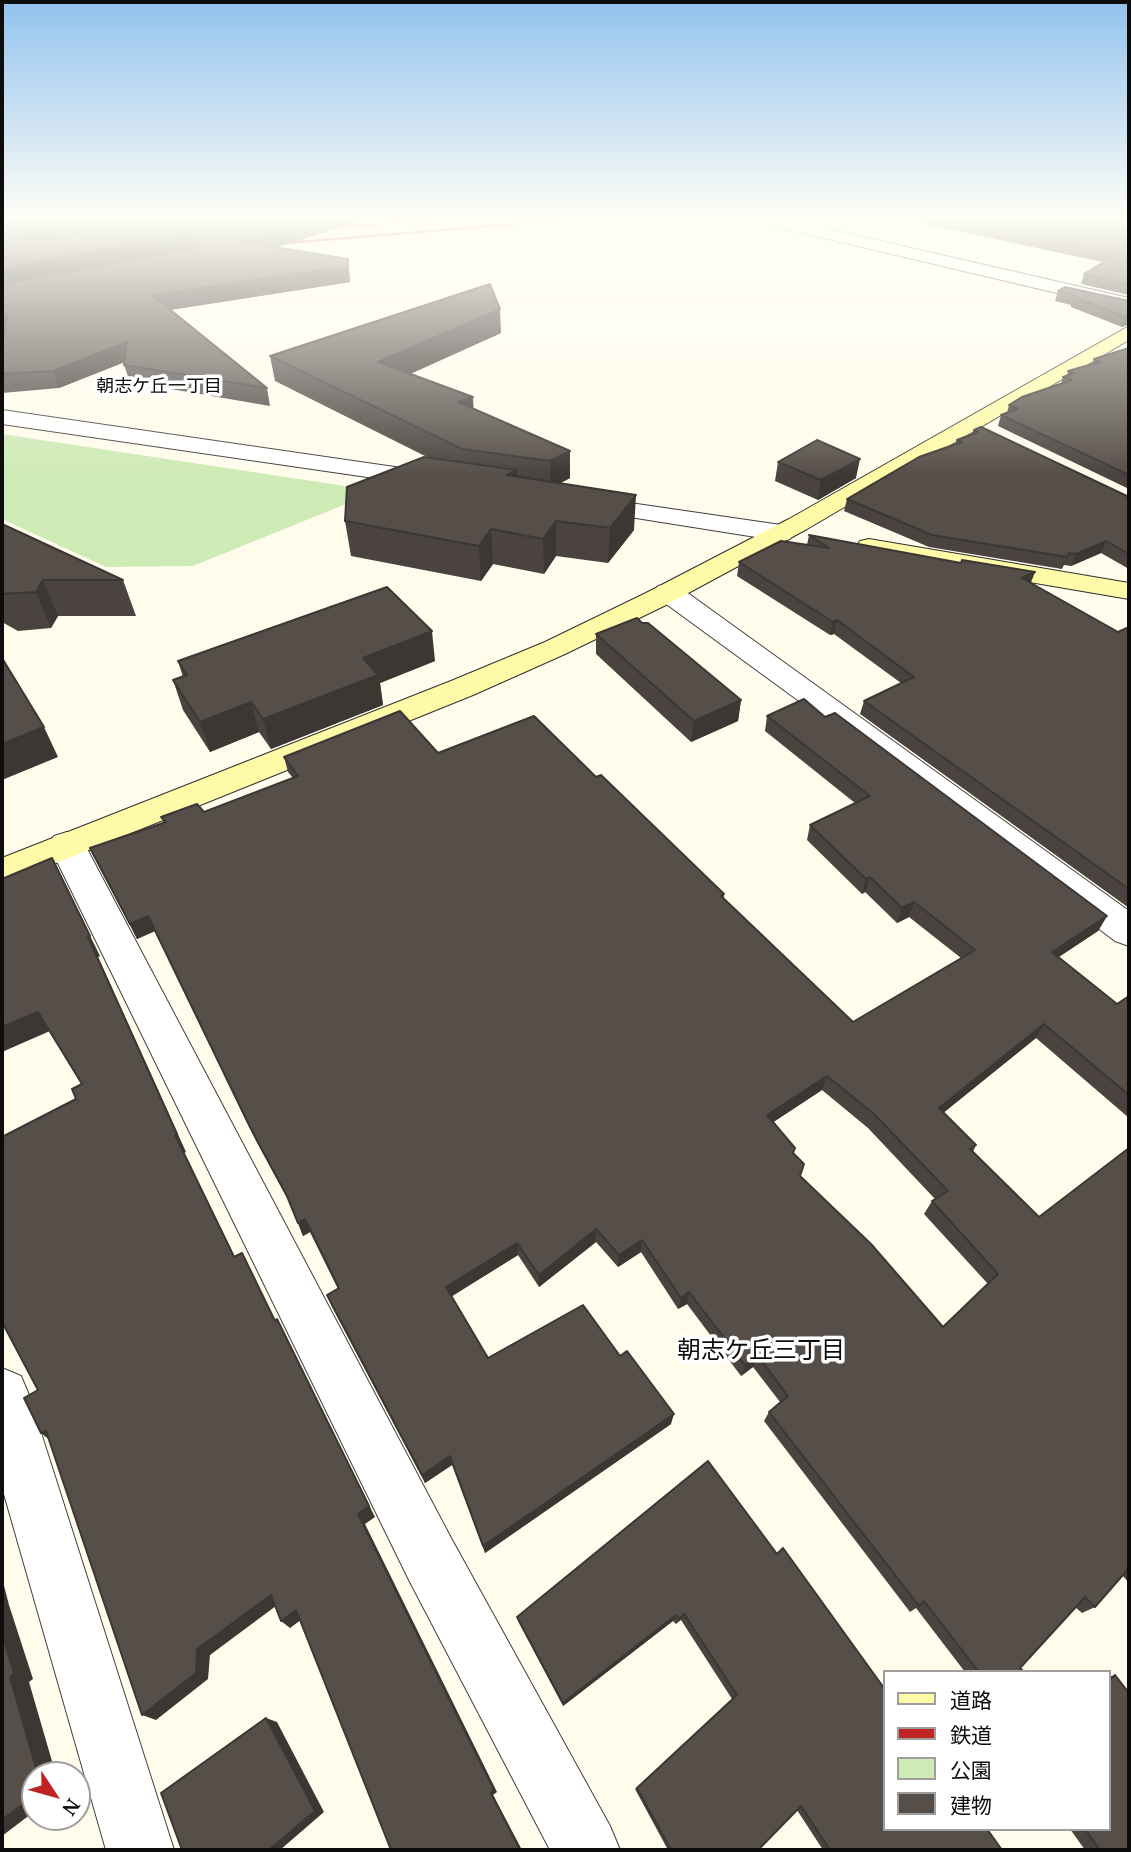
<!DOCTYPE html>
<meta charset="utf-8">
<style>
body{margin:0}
#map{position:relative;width:1131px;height:1852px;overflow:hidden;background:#fffcec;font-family:"Noto Serif","Noto Sans JP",serif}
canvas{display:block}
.frame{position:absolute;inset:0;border:4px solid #0d0d0d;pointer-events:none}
.legend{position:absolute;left:883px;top:1670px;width:228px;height:161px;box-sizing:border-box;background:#fff;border:2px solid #9e9e9e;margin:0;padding:9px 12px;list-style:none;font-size:21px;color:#0d0d0d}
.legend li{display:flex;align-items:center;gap:14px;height:35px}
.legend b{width:35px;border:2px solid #9e9e9e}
.north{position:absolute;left:21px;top:1761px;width:70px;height:70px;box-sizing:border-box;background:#fff;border:2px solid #9e9e9e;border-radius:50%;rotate:126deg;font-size:19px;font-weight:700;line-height:28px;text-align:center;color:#0d0d0d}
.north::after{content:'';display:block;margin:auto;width:24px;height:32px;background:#c02422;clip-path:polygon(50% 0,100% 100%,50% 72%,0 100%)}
</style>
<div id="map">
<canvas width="1131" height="1852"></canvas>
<div class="frame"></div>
<ul class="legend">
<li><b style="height:9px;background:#fffaa7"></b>道路</li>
<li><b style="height:9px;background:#c02422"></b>鉄道</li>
<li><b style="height:19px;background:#ceeab5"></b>公園</li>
<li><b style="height:19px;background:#564e49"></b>建物</li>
</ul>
<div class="north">N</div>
</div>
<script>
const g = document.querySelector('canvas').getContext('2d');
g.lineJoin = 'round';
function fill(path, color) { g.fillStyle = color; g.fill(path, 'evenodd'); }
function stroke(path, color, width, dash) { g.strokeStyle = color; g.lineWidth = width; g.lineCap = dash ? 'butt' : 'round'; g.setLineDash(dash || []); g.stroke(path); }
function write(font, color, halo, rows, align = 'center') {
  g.font = font + ' "Noto Serif","Noto Sans JP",serif'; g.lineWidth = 7; g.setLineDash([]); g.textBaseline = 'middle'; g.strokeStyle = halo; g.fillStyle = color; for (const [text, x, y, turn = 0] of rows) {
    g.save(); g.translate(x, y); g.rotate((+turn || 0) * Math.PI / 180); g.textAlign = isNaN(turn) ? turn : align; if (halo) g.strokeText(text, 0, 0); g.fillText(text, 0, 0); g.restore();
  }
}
const green = new Path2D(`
 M2 434 378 491 193 566 106 567 2 519Z`);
const street = new Path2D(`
 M748 217H775L1129 298V310L756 222Z
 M2 410 436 473 445 475 448 480 445 485 436 487 2 424Z
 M582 496 781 525 790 527 794 533 790 539 781 541 573 508 570 503 573 498Z
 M668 584 678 586 1129 911V946L1115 941 825 720 658 598 654 592 658 586Z
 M67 832 80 836 85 845 451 1538 610 1826 620 1850H550L409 1580 49 845 54 836Z
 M2 1368 21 1376 29 1395 174 1850H106L2 1487Z`);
const secondary = new Path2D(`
 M1129 326V340L807 529 666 605 565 654 473 695 2 885V858L451 681 545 642 646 593 789 519Z
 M869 539 1129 583V599L860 553 856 547 860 541Z`);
const rail = new Path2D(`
 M319 229 470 217
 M273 244 601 217`);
const wall = new Path2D(`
 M2 217H373L277 247 348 259 350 282 170 310 267 388 270 406 130 382 124 365 125 362 59 388 2 393V342L4 333 2 334Z
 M902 217H1129V295L1081 284 1084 274 1103 262 901 219Z
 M1058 291 1129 301V324L1122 327 1071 307V305L1055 301Z
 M501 333 410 374 473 397V409L570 451V478L559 484 634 530 608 563 556 556 544 574 493 564 481 581 351 556 345 521 427 457 275 381 270 356Z
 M1129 348V489L998 426 1001 415 1007 413 1009 405 1061 384 1063 377 1067 376 1068 371 1092 364 1094 359Z
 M974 430 1129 497V569L1101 553 1071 566 1064 565 1062 569 929 547 844 511 847 499 956 444 957 440 972 434Z
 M778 462 856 478 818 500 775 481Z
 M2 524 123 580 136 616H58L51 628 18 631 2 622Z
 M809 535 1031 583 1118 632 1129 627V908L860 714 864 701 901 683 834 634 830 635 737 576 739 562 807 545Z
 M642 623 741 700 738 721 691 742 596 654V634Z
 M178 661H435L380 683 383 705 271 749 259 732 210 752 183 710 173 680 183 677Z
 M767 716 825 717 1107 916 1098 931 1058 957 1117 1004 1129 996V1118L1036 1038 943 1113 976 1145 973 1152 1039 1217 1129 1148V1583L1123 1576 1095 1607 1082 1613 1075 1607 1020 1668 1024 1672H965L916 1608 910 1612 764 1421 769 1412 780 1402 753 1367 741 1376 687 1304 678 1309 641 1252 618 1267 596 1242 539 1287 518 1255 452 1296 488 1358 620 1356 671 1424 485 1553 452 1465 425 1483 332 1307 327 1295 338 1289 310 1232 303 1236 291 1205 256 1141 155 931 137 939 90 848 164 823 161 817 204 812 293 778 288 772 284 757 438 753 596 777 724 894V898L853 1022 961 958 909 917 897 923 865 892 862 894 807 840 810 825 855 803 765 731ZM822 1090 868 1128 935 1199 932 1201 924 1214 988 1284 943 1327 800 1176 793 1154 773 1122Z
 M777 1554 1002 1850H823L797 1810 758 1850H668L635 1789 732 1699 681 1620 676 1624 673 1621 563 1706 519 1623 517 1617Z
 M1115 1675 1129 1850H1085L1070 1829H1108V1677Z`);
const shadedWall = new Path2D(`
 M124 217H265L239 223 24 239 19 224Z
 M324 217H373L246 257 243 242Z
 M188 234 192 249 2 286V269Z
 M348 259 350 282 156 312 152 295Z
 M500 309 501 333 381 387 378 362Z
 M8 313 14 329 2 334V315Z
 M1129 315V324L1122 327 1125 317Z
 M127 342 132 359 59 388 53 371Z
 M473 397 474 422 458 402Z
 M570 451V478L550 488V461Z
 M860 459 856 478 818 500 821 480Z
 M517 470 519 504 507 475Z
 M636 495 634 530 608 563 610 528Z
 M556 521V556L544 574 543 539Z
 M491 529 493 564 481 581 479 546Z
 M1106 541 1101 553 1071 566 1076 554Z
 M1035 572 1030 585 1022 578Z
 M43 580 58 616 51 628 36 592Z
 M837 620 834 634 830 635 833 622Z
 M432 631 435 661 380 683 383 705 271 749 263 719 363 658Z
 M741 700 738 721 691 742 694 721Z
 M251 702 259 732 210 752 200 722Z
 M44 727 58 757 2 780V744Z
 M52 858 100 956 98 957 186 1152 184 1153 243 1273 234 1257 175 1135Z
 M870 877 865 892 862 894 866 879Z
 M914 902 909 917 897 923 902 908Z
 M148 916 155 931 137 939 130 924Z
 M1107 916 1098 931 1044 967 1052 952Z
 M38 1012 50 1031 2 1052V1027Z
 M1044 1024 1036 1038 932 1122 939 1108Z
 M827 1076 822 1090 763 1129 767 1115Z
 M305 1219 310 1232 303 1236 298 1223Z
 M596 1229V1242L539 1287V1275Z
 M642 1240 641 1252 618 1267 619 1255Z
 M517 1243 518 1255 449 1298 446 1287Z
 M689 1292 687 1304 678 1309 681 1298Z
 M277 1319 375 1517 365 1524 497 1792 493 1795 522 1850H520L491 1793 358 1514Z
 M758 1356 753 1367 741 1376 745 1365Z
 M674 1414 671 1424 485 1553 483 1546Z
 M46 1431 57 1446 41 1433Z
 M450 1456 452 1465 425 1483 422 1475Z
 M2 1578 9 1605 33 1679 29 1682 56 1775H38L10 1677 2 1634Z
 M271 1595 280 1603 210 1655 208 1679 156 1720 142 1715 197 1649Z
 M296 1610 305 1617 290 1628 281 1621Z
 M676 1615 673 1621 563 1706V1703Z
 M266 1718 277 1722 324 1812 280 1850H269Z
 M35 1795V1811L2 1836V1820Z`);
const building = new Path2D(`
 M2 217H124L19 224H2Z
 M262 217H324L243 242 348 259V266L152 295 267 388 124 365 127 342 53 371 2 374V342L8 313 2 315V284L195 248 200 241 188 234 2 269V238L19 239 237 224Z
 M935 217H1129V285L1084 274 1115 255Z
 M490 284 500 309 378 362 473 397 458 402 570 451 550 461 462 449 270 356Z
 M1065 287 1129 301V315L1125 317 1074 297 1076 295 1058 291Z
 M1129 348V475L1001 415 1018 409 1009 405 1022 397 1072 380 1063 377 1074 373 1068 371 1100 362 1094 359Z
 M981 427 1129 497V554L1106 541 1076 554 1069 553 1067 557 932 535 847 499 919 457 962 442 957 440 978 432 974 430Z
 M817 440 860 459 821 480 778 462Z
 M424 457 517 470 507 475 636 495 610 528 556 521 543 539 491 529 479 546 345 521 347 487Z
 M2 524 123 580H43L36 592 2 594Z
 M809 535 961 563 962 560 1035 572 1022 578 1118 632 1129 627V889L864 701 914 677 837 620 833 622 739 562 781 541 829 548Z
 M387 587 432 631 363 658 378 675 263 719 251 702 200 722 173 680 187 675 178 661Z
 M637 618 642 623H648L741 700 694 721 596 634Z
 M2 658 44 727 2 744Z
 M804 699 825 717 835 713 1107 916 1052 952 1117 1004 1129 996V1095L1044 1024 939 1108 976 1145 970 1149 1039 1217 1129 1148V1568L1095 1607 1085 1597 1020 1668 1024 1672H979L924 1601 919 1606 769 1412 788 1396 758 1356 745 1365 689 1292 681 1298 642 1240 619 1255 596 1229 539 1275 517 1243 446 1287 488 1358 583 1305 620 1356 627 1351 674 1414 483 1546 450 1456 422 1475 327 1295 339 1288 305 1219 298 1223 287 1196 250 1127 148 916 130 924 90 848 166 822 161 817 197 804 204 812 298 776 284 757 400 711 438 753 534 716 596 777 601 775 724 894 721 896 853 1022 975 950 914 902 902 908 870 877 866 879 810 825 870 796 767 716ZM827 1076 874 1114 948 1191 932 1201 998 1274 943 1327 871 1244 800 1176 804 1164 793 1153 795 1148 767 1115Z
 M52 858 90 936 88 937 177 1134 175 1135 234 1257 242 1253 275 1321 277 1319 369 1506 358 1514 494 1790 491 1793 520 1850H391L296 1610 281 1621 271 1595 197 1649 196 1673 142 1715 46 1431 41 1433 24 1398 38 1390 2 1322V1137L76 1099 72 1089 82 1084 38 1012 2 1027V879Z
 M708 1461 777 1554 783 1548 884 1688V1829H987L1002 1850H830L801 1806 758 1850H671L637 1788 737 1695 684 1614 679 1619 676 1615 563 1703 517 1617Z
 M2 1634 14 1673 10 1677 38 1775H35V1795L2 1820Z
 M1115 1675 1129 1693V1850H1100L1085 1829H1108V1682Z
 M266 1718 315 1811 269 1850H182L161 1793Z`);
const farNeighbourhoodnames = [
 ["朝志ケ丘一丁目",159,387]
];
const nearNeighbourhoodnames = [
 ["朝志ケ丘三丁目",761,1351]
];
fill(green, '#ceeab5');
stroke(street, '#404040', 2);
stroke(secondary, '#2f2f2f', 2);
fill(street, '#fff');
fill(secondary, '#fffaa7');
stroke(rail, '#c02422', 2.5);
fill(wall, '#4a433f');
fill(shadedWall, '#3c3733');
fill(building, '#564e49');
stroke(building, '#3c3733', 2);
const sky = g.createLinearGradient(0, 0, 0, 476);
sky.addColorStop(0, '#91c2ee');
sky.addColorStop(0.46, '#fffef6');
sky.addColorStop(1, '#fffef600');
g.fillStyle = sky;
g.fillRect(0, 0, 1131, 476);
write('18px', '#0d0d0d', '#fff', farNeighbourhoodnames);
write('24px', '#0d0d0d', '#fff', nearNeighbourhoodnames);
</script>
